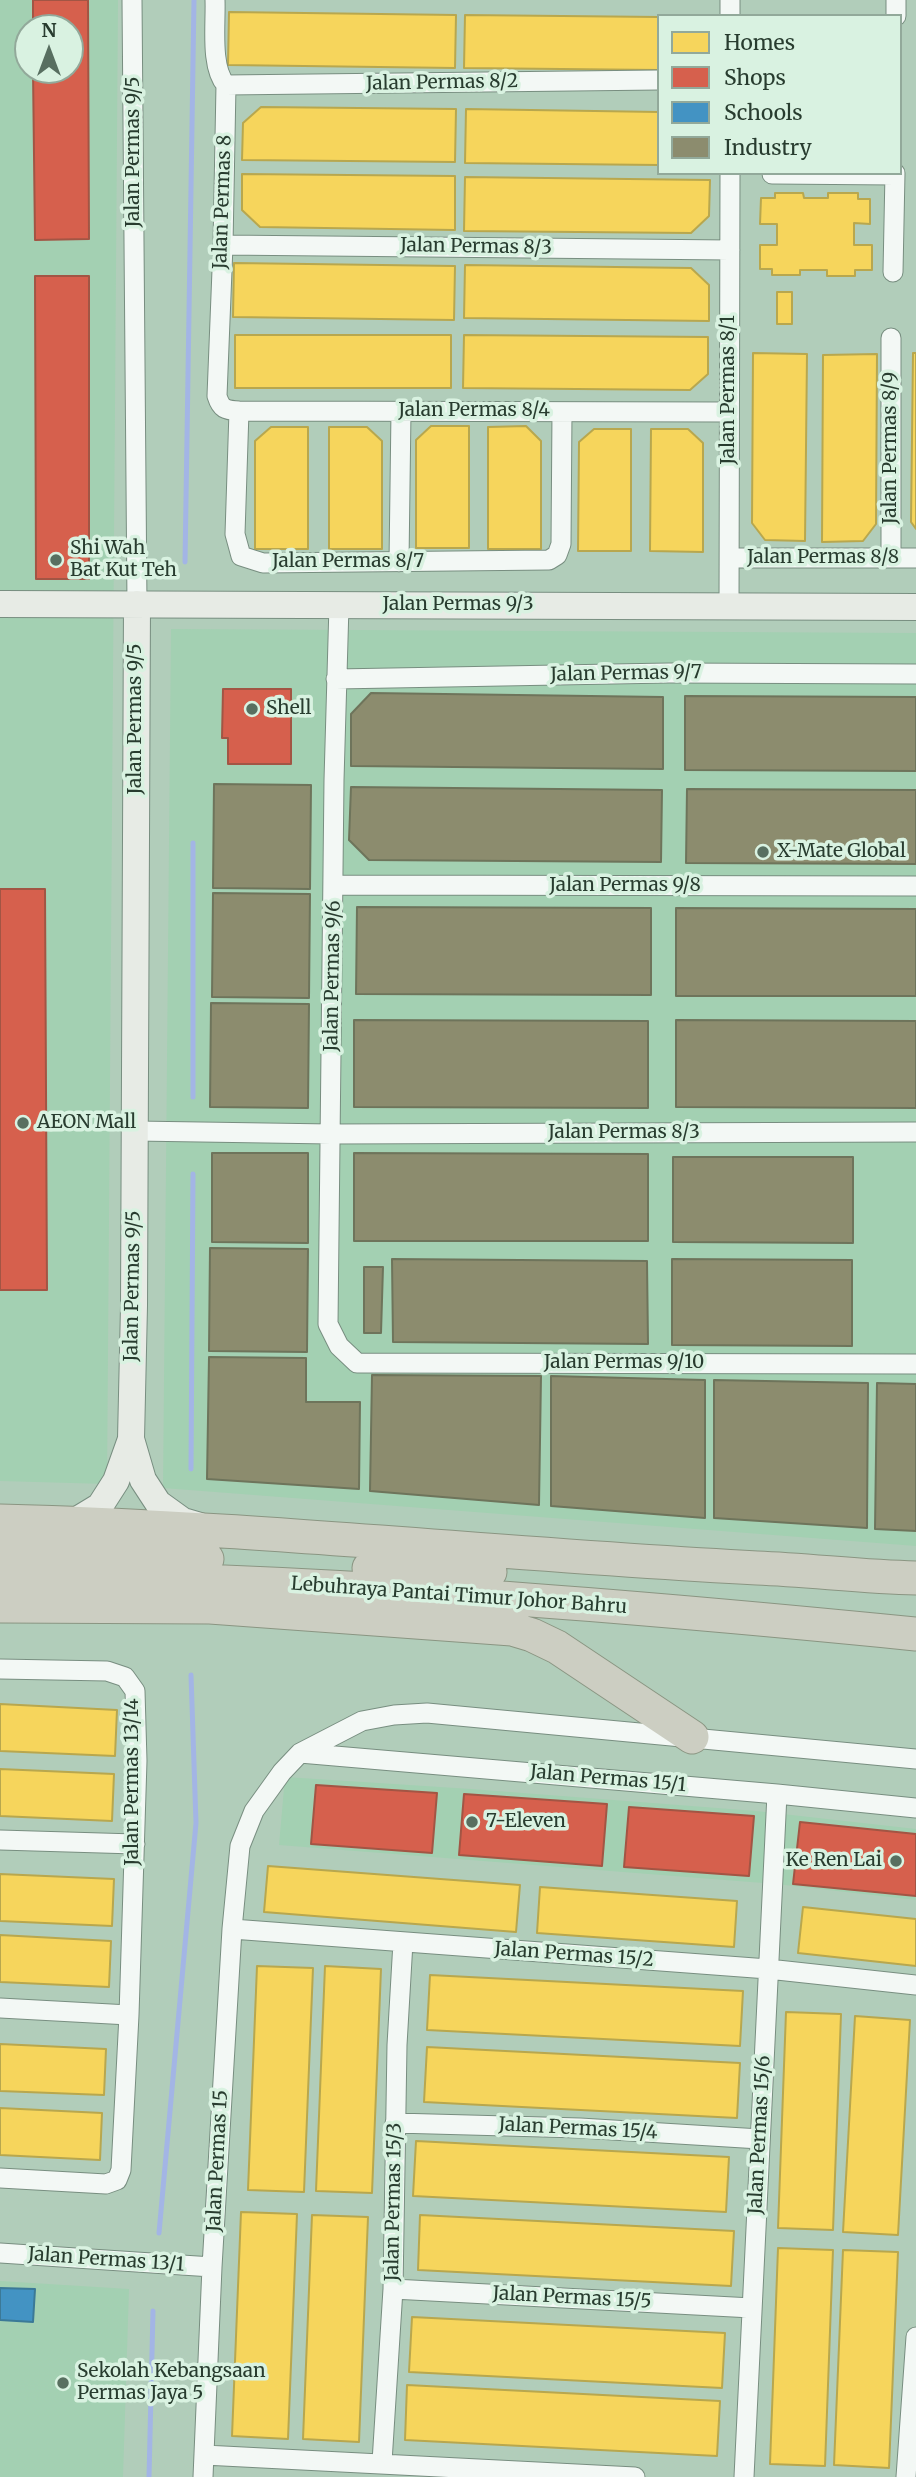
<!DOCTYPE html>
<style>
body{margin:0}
#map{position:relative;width:916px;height:2477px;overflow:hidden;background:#b1cdba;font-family:Merriweather,serif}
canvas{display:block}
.legend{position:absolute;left:657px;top:14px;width:245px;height:161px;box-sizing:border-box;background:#d9f2e1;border:2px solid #92a99a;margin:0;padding:9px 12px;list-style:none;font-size:21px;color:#283c2f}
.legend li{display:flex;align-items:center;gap:14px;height:35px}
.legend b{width:35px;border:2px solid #92a99a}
.north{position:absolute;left:14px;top:14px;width:70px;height:70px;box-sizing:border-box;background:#d9f2e1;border:2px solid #92a99a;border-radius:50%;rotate:0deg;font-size:19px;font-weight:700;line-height:28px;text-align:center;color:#283c2f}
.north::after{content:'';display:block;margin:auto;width:24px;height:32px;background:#586f60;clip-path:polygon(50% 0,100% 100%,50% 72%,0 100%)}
</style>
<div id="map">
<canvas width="916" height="2477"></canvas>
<ul class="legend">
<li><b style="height:19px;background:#f6d55c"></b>Homes</li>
<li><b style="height:19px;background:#d6604d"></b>Shops</li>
<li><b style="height:19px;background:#4393c3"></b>Schools</li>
<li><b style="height:19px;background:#8c8c6e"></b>Industry</li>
</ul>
<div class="north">N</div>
</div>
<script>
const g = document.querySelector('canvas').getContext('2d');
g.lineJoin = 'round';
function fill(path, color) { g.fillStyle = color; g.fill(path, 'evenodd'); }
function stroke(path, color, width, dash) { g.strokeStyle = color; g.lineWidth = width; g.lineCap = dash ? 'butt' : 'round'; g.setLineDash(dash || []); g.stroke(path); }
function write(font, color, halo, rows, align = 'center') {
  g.font = font + ' Merriweather,serif'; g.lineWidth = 7; g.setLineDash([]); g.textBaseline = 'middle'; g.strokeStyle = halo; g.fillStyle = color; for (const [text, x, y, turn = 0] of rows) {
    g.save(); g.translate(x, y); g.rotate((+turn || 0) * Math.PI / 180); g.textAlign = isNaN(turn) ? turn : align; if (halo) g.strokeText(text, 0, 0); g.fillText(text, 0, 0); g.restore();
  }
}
const built = new Path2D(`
 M0 0H118L107 1484 0 1481ZM28 28H70V70H28Z
 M171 629 916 633V1546L163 1488Z
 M285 1777 471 1789 756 1811 916 1829V1900L776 1884 279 1845Z
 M0 2281 129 2289 123 2477H0Z`);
const homes = new Path2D(`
 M229 12 456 15 455 68 228 65Z
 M465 15 659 17V70L464 68Z
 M261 107 456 109 455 162 242 160 243 123Z
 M466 109 659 112V165L465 163Z
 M242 174 455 176V230L260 227 242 210Z
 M465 177 710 180 709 216 691 233 464 231Z
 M775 193H803L804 198H828V193H858V199H870V224L854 223V245H872V270H855V276H827V270H800V275H772V269H760V245H777V224H760L761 198H775Z
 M234 263 455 266 454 320 233 317Z
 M465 265 691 268 709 285V321L464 318Z
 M777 292H792V324H777Z
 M235 335H451V388H235Z
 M464 335 708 337V374L690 390 463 388Z
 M753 353 807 354 805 541 765 540 752 523Z
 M913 353H916V529L911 522Z
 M877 354 876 524 863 541 822 542 823 355Z
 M431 426H469V548H416V440Z
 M526 426 541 441V549H488V427Z
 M271 427H308V549H255V441Z
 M329 427H367L382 441V549H329Z
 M594 429H631V551H578L579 442Z
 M651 429H688L703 443V552L650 551Z
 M0 1704 117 1710 115 1756 0 1751Z
 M0 1769 114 1774 112 1821 0 1816Z
 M268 1866 520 1885 516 1932 264 1912Z
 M0 1874 114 1879 112 1926 0 1921Z
 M540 1887 737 1901 734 1947 537 1933Z
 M803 1907 916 1919V1966L798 1953Z
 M0 1935 111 1941 109 1987 0 1982Z
 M257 1966 313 1968 304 2192 248 2190Z
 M325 1966 381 1969 372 2193 316 2191Z
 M430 1975 743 1991 740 2046 427 2030Z
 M786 2012 841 2014 833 2230 778 2228Z
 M855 2016 910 2020 898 2235 843 2232Z
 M0 2044 106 2049 104 2095 0 2091Z
 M427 2047 740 2063 737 2118 424 2102Z
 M0 2108 102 2113 100 2160 0 2155Z
 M416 2141 729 2157 726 2212 413 2196Z
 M241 2212 297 2214 288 2439 232 2436Z
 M312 2215 368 2217 359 2442 303 2439Z
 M420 2215 734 2231 731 2286 418 2270Z
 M778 2248 833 2250 825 2466 770 2464Z
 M843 2250 898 2252 889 2468 834 2465Z
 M412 2317 725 2333 722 2388 409 2372Z
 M407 2385 720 2401 717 2456 405 2440Z`);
const shops = new Path2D(`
 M33 0H88L89 239 35 240 33 70H70V28H33Z
 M35 276H89V579H36Z
 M223 689H291V764H228V738H222Z
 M0 889H45L47 1290H0Z
 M316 1785 437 1793 432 1853 311 1844Z
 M464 1794 607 1804 602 1866 459 1855Z
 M629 1807 754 1816 749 1876 624 1867Z
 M800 1822 916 1834V1896L793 1884Z`);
const schools = new Path2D(`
 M0 2288 35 2289 33 2322 0 2320Z`);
const industry = new Path2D(`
 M371 693 663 697V769L351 766V714Z
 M685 696 916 697V771L685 770Z
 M214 784 311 785 310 889 213 888Z
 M351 787 662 790 661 862 369 860 349 840Z
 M687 789 916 790V864L686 863Z
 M213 893 310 894 309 998 212 997Z
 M357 907 651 908V995L356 994Z
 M676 908 916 909V996H676Z
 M211 1003 309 1004 308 1108 210 1107Z
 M354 1020 648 1021V1108L354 1107Z
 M676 1020 916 1021V1108L676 1107Z
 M212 1153H308V1243L212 1242Z
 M354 1153 648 1154V1241H354Z
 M673 1157H853V1243L673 1242Z
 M210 1248 308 1249 307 1352 209 1351Z
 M392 1259 647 1261 648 1344 393 1342Z
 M672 1259 852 1260V1346L672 1345Z
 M364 1267H383L381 1333H364Z
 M209 1357 306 1358V1402H360L359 1489 207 1479Z
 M372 1375 541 1376 539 1505 370 1491Z
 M551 1376 705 1380V1518L551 1506Z
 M714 1380 868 1383 867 1528 714 1518Z
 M877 1383 916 1384V1531L875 1529Z`);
const stream = new Path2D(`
 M185 562 194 0
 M193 1097V843
 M191 1469 193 1174
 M159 2233 196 1823 191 1675
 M149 2477 153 2311`);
const street = new Path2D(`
 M132 0 137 604
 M215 0C216 24 210 67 226 85L223 245 217 396C221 409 225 410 239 411L728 412
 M730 0V16
 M896 16V0
 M226 85 659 80
 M772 174 895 175
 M223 245 730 250
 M893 272 895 173
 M891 338V558
 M239 411 235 534 241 556 263 563 549 560 557 555 561 544 562 412
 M730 558H916
 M399 562 401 411
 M339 605 334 780 328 1324 339 1346 357 1363 916 1364
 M729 607 730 173
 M336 679 669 673 916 674
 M333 885 916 886
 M135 1131 331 1134 916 1132
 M0 1669 107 1671 125 1677 135 1691 137 1761 129 2015 121 2170 117 2180 106 2184 0 2178
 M300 1753 777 1794 916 1808
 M0 1840 135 1844
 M232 1929 768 1969 916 1985
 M0 2008 129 2015
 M395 2123 580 2128 760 2139
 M0 2253 212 2267
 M393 2289 752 2308
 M204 2455 635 2477
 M382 2462 393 2289 397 2045 403 1942
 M203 2477 212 2267 232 1929 240 1846 254 1811 282 1772 300 1753 362 1721 394 1715 427 1713 916 1759
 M744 2477 777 1794
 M906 2477 916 2337`);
const secondary = new Path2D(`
 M0 604 916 607
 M137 604 134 1306 131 1439 143 1480 158 1503 183 1521 200 1526
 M72 1523 100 1506 116 1481 131 1439`);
const highway = new Path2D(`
 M0 1521C253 1527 505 1555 757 1568 810 1570 863 1577 916 1578
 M0 1550 207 1559
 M369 1568 490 1572
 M0 1576C306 1579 612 1604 916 1634
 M0 1606 210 1607 512 1629 532 1635 557 1647 692 1737`);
const markers = [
 [56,560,7,"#586f60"],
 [252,709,7,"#586f60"],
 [763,852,7,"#586f60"],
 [23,1123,7,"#586f60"],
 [472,1822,7,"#586f60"],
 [896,1861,7,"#586f60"],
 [63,2383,7,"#586f60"]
];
const streetNames = [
 ["Jalan Permas 8/2",442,83,-1],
 ["Jalan Permas 9/5",134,152,-90],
 ["Jalan Permas 8",223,202,-88],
 ["Jalan Permas 8/3",476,247,1],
 ["Jalan Permas 8/1",729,390,-90],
 ["Jalan Permas 8/4",474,411],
 ["Jalan Permas 8/9",891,448,-90],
 ["Jalan Permas 8/8",823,558],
 ["Jalan Permas 8/7",348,562],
 ["Jalan Permas 9/3",458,605],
 ["Jalan Permas 9/7",626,674,-1],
 ["Jalan Permas 9/5",136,719,-90],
 ["Jalan Permas 9/8",625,886],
 ["Jalan Permas 9/6",333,976,-89],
 ["Jalan Permas 8/3",624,1133],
 ["Jalan Permas 9/5",133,1286,-89],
 ["Jalan Permas 9/10",624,1363],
 ["Lebuhraya Pantai Timur Johor Bahru",459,1596,4],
 ["Jalan Permas 15/1",608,1779,5],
 ["Jalan Permas 13/14",133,1782,-90],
 ["Jalan Permas 15/2",574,1955,4],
 ["Jalan Permas 15/4",578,2129,3],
 ["Jalan Permas 15/6",760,2135,-87],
 ["Jalan Permas 15",218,2161,-87],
 ["Jalan Permas 15/3",394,2202,-89],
 ["Jalan Permas 13/1",106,2260,4],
 ["Jalan Permas 15/5",572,2298,3]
];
const poiNames = [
 ["Shi Wah",70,549],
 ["Bat Kut Teh",70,571],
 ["Shell",266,709],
 ["X-Mate Global",777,852],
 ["AEON Mall",37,1123],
 ["7-Eleven",486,1822],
 ["Ke Ren Lai",882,1861,"right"],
 ["Sekolah Kebangsaan",77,2372],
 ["Permas Jaya 5",77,2394]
];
fill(built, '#a3d0b2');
fill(homes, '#f6d55c');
stroke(homes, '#b8a74e', 2);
fill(shops, '#d6604d');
stroke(shops, '#a25544', 2);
fill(schools, '#4393c3');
stroke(schools, '#3b7997', 2);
fill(industry, '#8c8c6e');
stroke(industry, '#6e745b', 2);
stroke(stream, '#a3b5e5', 5);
stroke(street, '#788e80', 21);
stroke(secondary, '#788e80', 28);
stroke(highway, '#8a9582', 35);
stroke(street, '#f3f8f5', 19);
stroke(secondary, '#e7ebe5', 26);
stroke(highway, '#cccec2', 33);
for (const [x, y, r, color] of markers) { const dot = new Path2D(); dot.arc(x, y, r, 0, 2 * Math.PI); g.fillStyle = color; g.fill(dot); stroke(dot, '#d9f2e1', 2.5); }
write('19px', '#283c2f', '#d9f2e1', streetNames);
write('19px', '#283c2f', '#d9f2e1', poiNames, 'left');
</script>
